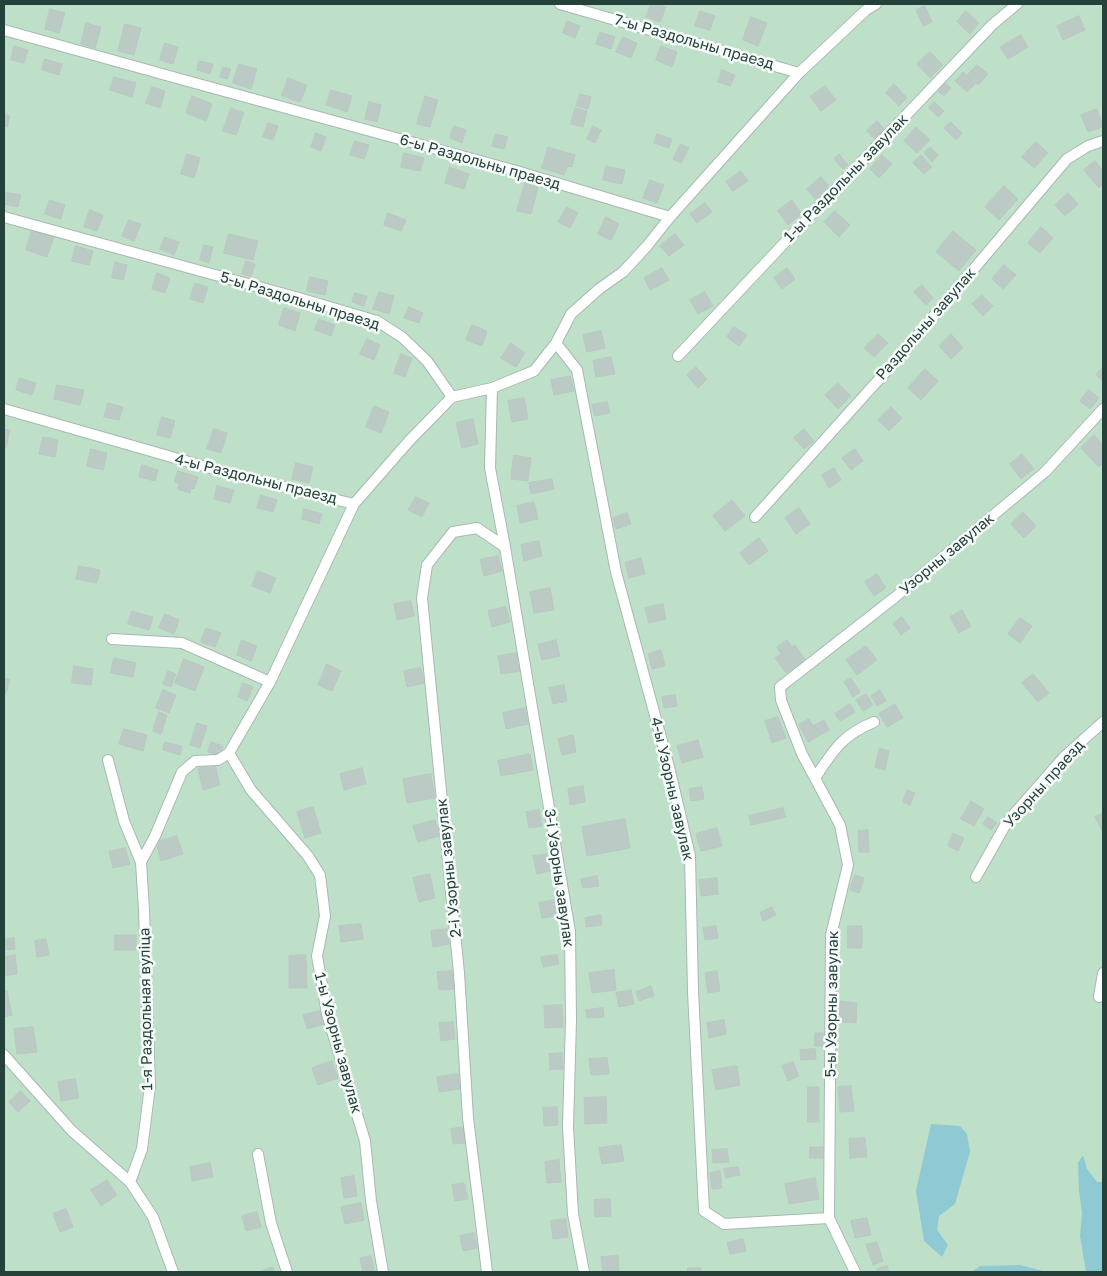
<!DOCTYPE html>
<meta charset="utf-8">
<style>
body{margin:0}
#map{position:relative;width:1107px;height:1276px;overflow:hidden;background:#e6efeb;font-family:"Golos Text",sans-serif}
canvas{display:block}
.frame{position:absolute;inset:0;border:5px solid #24423a;pointer-events:none}
</style>
<div id="map">
<canvas width="1107" height="1276"></canvas>
<div class="frame"></div>
</div>
<script>
const g = document.querySelector('canvas').getContext('2d');
g.lineJoin = 'round';
function fill(path, color) { g.fillStyle = color; g.fill(path, 'evenodd'); }
function stroke(path, color, width, dash) { g.strokeStyle = color; g.lineWidth = width; g.lineCap = dash ? 'butt' : 'round'; g.setLineDash(dash || []); g.stroke(path); }
function write(font, color, halo, rows, align = 'center') {
  g.font = font + ' "Golos Text",sans-serif'; g.lineWidth = 5; g.setLineDash([]); g.textBaseline = 'middle'; g.strokeStyle = halo; g.fillStyle = color; for (const [text, x, y, turn = 0] of rows) {
    g.save(); g.translate(x, y); g.rotate((+turn || 0) * Math.PI / 180); g.textAlign = isNaN(turn) ? turn : align; if (halo) g.strokeText(text, 0, 0); g.fillText(text, 0, 0); g.restore();
  }
}
const green = new Path2D(`
 M4 4H1103V1272H4Z`);
const water = new Path2D(`
 M931 1124 960 1126 967 1134 970 1152 955 1204 939 1216 937 1230 948 1245 942 1257 924 1241 916 1191Z
 M1083 1155 1087 1169 1097 1182H1103V1272H1086L1080 1236 1082 1213 1079 1191 1078 1163Z
 M1020 1265 1047 1272H972L980 1266Z`);
const building = new Path2D(`
 M651 4H656L666 7 660 22 646 17Z
 M925 6 932 22 923 26 916 10Z
 M50 9 65 13 59 33 45 29Z
 M700 11 715 16 710 30 695 26Z
 M966 11 979 23 970 34 957 22Z
 M1079 16 1085 30 1063 40 1057 26Z
 M751 17 767 23 758 46 743 40Z
 M567 21 580 26 575 38 563 33Z
 M86 23 101 27 95 48 81 44Z
 M125 24 141 28 134 55 118 51Z
 M600 32 615 37 611 49 596 44Z
 M1021 35 1028 47 1008 59 1000 47Z
 M623 37 637 43 631 58 616 52Z
 M165 43 178 47 173 64 160 60Z
 M14 46 28 50 24 63 11 60Z
 M661 46 677 52 672 67 656 60Z
 M930 52 943 65 930 78 917 64Z
 M45 59 62 64 59 75 42 70Z
 M199 61 213 64 210 74 197 70Z
 M239 64 257 69 251 89 233 83Z
 M977 65 988 74 978 85 976 83 967 92 955 81 963 72 967 75Z
 M223 67 231 69 227 79 220 77Z
 M722 70 735 75 730 86 718 82Z
 M114 77 136 83 132 97 110 90Z
 M288 78 307 85 300 102 282 96Z
 M945 83 951 88 944 96 938 91Z
 M894 84 907 98 899 106 886 93Z
 M825 86 836 100 821 111 810 97Z
 M152 87 165 91 160 108 146 103Z
 M331 90 352 96 347 112 326 105Z
 M580 94 591 97 588 109 576 106Z
 M192 96 212 104 206 121 186 113Z
 M425 96 438 100 430 127 417 124Z
 M369 102 381 105 377 122 365 119Z
 M934 102 944 111 938 117 929 108Z
 M231 108 244 113 236 135 223 131Z
 M575 108 587 111 583 127 571 124Z
 M1097 109 1103 127 1088 132 1081 115Z
 M4 114 10 116 7 127 4 126Z
 M877 121 886 131 876 141 867 131Z
 M951 122 962 133 956 140 944 128Z
 M268 123 278 126 273 140 263 137Z
 M454 126 466 130 462 143 450 138Z
 M593 126 601 130 595 143 587 139Z
 M916 127 930 140 917 153 904 141Z
 M316 133 326 137 321 151 311 147Z
 M496 134 508 137 504 149 492 146Z
 M657 134 672 139 669 148 654 143Z
 M355 141 369 145 364 159 350 155Z
 M1036 142 1048 153 1034 168 1022 157Z
 M681 144 689 148 681 163 673 159Z
 M548 147 575 155 572 167 567 166 564 175 542 168Z
 M930 147 938 155 932 162 924 153Z
 M404 153 424 158 420 171 401 167Z
 M187 154 200 158 194 178 181 174Z
 M839 154 848 165 843 169 834 159Z
 M882 155 892 164 879 178 870 169Z
 M921 155 932 167 924 174 913 163Z
 M1095 161 1103 171V184L1099 188 1084 170Z
 M606 166 625 170 622 184 603 180Z
 M450 167 469 174 464 189 445 183Z
 M741 171 748 181 733 191 726 182Z
 M821 177 830 187 816 200 807 189Z
 M650 180 664 185 657 203 643 198Z
 M525 183 538 187 531 214 517 211Z
 M1004 186 1018 199 999 220 985 207Z
 M5 192 21 195 18 207 4 204Z
 M1068 193 1078 204 1065 216 1055 205Z
 M50 200 65 205 61 219 45 214Z
 M792 200 802 214 788 225 778 211Z
 M705 203 712 212 697 223 690 214Z
 M567 207 578 213 570 228 558 222Z
 M90 210 103 215 97 231 84 227Z
 M835 211 850 225 839 237 824 222Z
 M388 213 406 220 401 231 384 225Z
 M606 217 619 224 611 240 598 234Z
 M129 220 141 224 134 241 122 236Z
 M1041 227 1053 238 1040 253 1028 243Z
 M32 231 54 237 47 257 26 250Z
 M953 231 976 250 959 271 936 252Z
 M229 234 258 241 253 260 224 253Z
 M675 234 684 245 669 256 660 246Z
 M165 237 179 242 174 255 160 249Z
 M204 245 213 247 209 263 200 260Z
 M76 246 93 251 89 265 72 261Z
 M246 261 255 264 251 277 242 274Z
 M115 262 127 265 123 280 112 278Z
 M1004 265 1016 275 1003 289 992 279Z
 M662 268 669 280 650 290 644 278Z
 M787 268 795 279 782 289 774 278Z
 M157 273 170 278 165 293 152 289Z
 M310 277 328 281 325 295 307 291Z
 M195 283 208 287 203 303 190 299Z
 M922 285 933 298 926 305 914 292Z
 M379 292 394 296 389 314 373 309Z
 M705 292 713 306 698 314 690 300Z
 M355 293 367 296 364 306 352 302Z
 M982 295 993 306 983 316 972 304Z
 M409 307 423 313 419 323 404 318Z
 M284 308 300 313 295 331 279 325Z
 M319 319 335 325 331 336 315 330Z
 M472 325 487 331 482 346 466 340Z
 M734 327 747 335 739 346 727 337Z
 M601 331 605 348 587 352 583 335Z
 M878 334 888 343 874 357 864 348Z
 M951 334 963 348 951 359 939 346Z
 M367 339 380 345 374 360 360 354Z
 M511 343 525 353 516 367 501 358Z
 M401 354 412 358 405 377 394 373Z
 M611 357 615 374 596 377 593 361Z
 M696 367 707 379 698 388 687 375Z
 M1103 367V381L1096 375Z
 M925 369 938 381 921 400 908 388Z
 M570 376 574 391 554 395 551 380Z
 M20 378 36 383 32 395 16 390Z
 M838 383 851 396 838 409 825 395Z
 M57 385 84 390 80 405 54 399Z
 M1089 390 1099 398 1090 409 1080 401Z
 M524 398 528 419 512 422 508 401Z
 M607 402 610 413 595 416 592 405Z
 M108 403 123 407 119 420 104 417Z
 M374 406 389 412 381 433 366 427Z
 M891 407 902 418 889 431 878 420Z
 M162 417 175 421 170 438 157 435Z
 M473 419 478 444 462 448 456 423Z
 M4 429 10 430 6 447H4Z
 M214 429 227 433 221 453 207 449Z
 M804 429 814 441 804 449 794 438Z
 M1094 435 1103 445V463L1099 467 1081 448Z
 M43 437 58 440 55 457 39 454Z
 M91 449 107 453 103 470 87 466Z
 M855 449 863 461 851 470 842 458Z
 M1022 454 1034 469 1021 479 1010 464Z
 M514 455 531 458 528 481 511 479Z
 M296 463 313 467 309 483 292 479Z
 M142 465 158 470 155 481 139 477Z
 M834 468 841 480 829 488 822 475Z
 M178 471 198 477 194 489 191 488 190 493 177 489 179 484 175 482Z
 M552 479 554 489 531 494 529 483Z
 M217 486 234 490 230 503 214 499Z
 M261 495 277 500 273 512 257 508Z
 M416 497 429 503 422 517 408 510Z
 M732 500 745 516 725 531 713 516Z
 M534 502 538 519 520 523 517 506Z
 M799 508 810 524 796 534 785 518Z
 M304 509 322 514 319 524 302 519Z
 M1023 512 1036 526 1024 538 1011 524Z
 M627 513 631 524 616 529 613 518Z
 M759 538 768 551 749 565 740 553Z
 M539 541 542 556 524 561 521 545Z
 M498 556 502 571 484 576 480 560Z
 M641 558 645 574 629 578 625 563Z
 M79 566 100 570 97 583 76 579Z
 M258 571 276 578 270 593 252 586Z
 M877 574 886 588 874 596 865 582Z
 M550 588 554 610 534 613 530 592Z
 M411 601 414 616 397 620 394 604Z
 M663 604 666 619 649 623 645 608Z
 M506 607 510 622 492 627 488 611Z
 M962 610 971 626 959 633 950 617Z
 M132 611 153 617 149 630 128 624Z
 M165 614 179 620 174 634 159 628Z
 M902 617 910 628 901 635 893 624Z
 M1020 618 1032 626 1020 643 1008 634Z
 M206 628 221 633 215 647 201 642Z
 M242 640 257 646 251 661 237 655Z
 M556 640 560 656 542 660 538 645Z
 M787 640 792 647 795 645 805 660 786 673 775 658 781 654 777 647Z
 M866 646 877 660 857 675 846 660Z
 M661 650 665 666 652 669 648 654Z
 M518 653 521 671 501 674 498 656Z
 M114 658 136 663 133 677 111 673Z
 M184 659 204 667 195 691 175 683Z
 M327 664 341 671 332 691 318 685Z
 M74 666 93 669 91 685 72 683Z
 M421 668 424 683 407 687 404 671Z
 M168 671 176 674 171 687 163 684Z
 M1033 674 1049 693 1038 702 1022 683Z
 M4 678 10 680 5 695 4 694Z
 M851 678 860 692 853 697 844 682Z
 M243 683 253 687 247 701 238 697Z
 M564 685 567 701 553 704 549 688Z
 M163 690 176 695 169 713 156 708Z
 M880 690 886 701 877 706 871 696Z
 M866 694 873 705 863 711 856 700Z
 M675 695 677 706 664 708 662 697Z
 M850 704 855 712 840 721 835 714Z
 M895 704 903 718 887 727 879 714Z
 M525 708 528 724 506 729 503 713Z
 M159 712 167 715 161 734 153 731Z
 M778 717 786 738 772 743 765 721Z
 M809 719 813 726 824 720 829 730 808 742 799 725Z
 M197 723 207 726 200 748 190 745Z
 M124 729 147 735 143 751 119 744Z
 M573 735 576 752 562 755 558 739Z
 M698 740 703 757 682 763 677 746Z
 M165 742 182 746 180 755 163 750Z
 M211 742 223 746 220 756 208 752Z
 M880 748 889 751 885 770 875 767Z
 M530 754 533 770 501 776 498 761Z
 M215 764 220 785 203 790 198 769Z
 M362 768 366 784 344 790 340 774Z
 M431 774 435 798 407 803 403 779Z
 M583 786 585 802 570 805 568 789Z
 M702 787 704 799 691 801 689 789Z
 M907 790 915 793 910 805 903 802Z
 M971 801 984 809 974 826 961 819Z
 M313 807 321 833 305 838 297 812Z
 M783 808 786 817 751 825 749 816Z
 M539 810 542 826 529 828 526 812Z
 M1103 813V832L1095 817Z
 M988 817 997 823 991 830 983 824Z
 M625 819 630 848 587 856 582 827Z
 M435 820 440 836 418 842 413 826Z
 M717 828 722 846 701 851 696 834Z
 M868 830 869 852H859L858 831Z
 M953 833 964 838 958 851 948 846Z
 M177 836 183 854 161 861 156 842Z
 M125 848 130 864 113 868 109 852Z
 M547 854 550 871 537 874 533 856Z
 M430 874 435 898 419 902 413 878Z
 M855 875 864 878 859 893 850 890Z
 M597 876 599 886 583 888 581 879Z
 M717 878 718 894 701 896 699 880Z
 M554 900 557 916 542 918 539 903Z
 M772 907 776 915 763 921 760 913Z
 M601 915 602 925 586 927 585 918Z
 M361 924 363 939 341 942 339 926Z
 M716 926 718 938 705 940 703 928Z
 M848 926H862V948H848Z
 M447 929 449 944 433 947 431 931Z
 M115 935H136V950H115Z
 M14 938 15 949 4 950V940Z
 M46 939 49 955 37 957 35 941Z
 M15 955 17 974 4 976V957Z
 M306 955 307 988H289V956Z
 M557 955 559 964 543 967 541 957Z
 M614 970 616 990 592 993 589 973Z
 M452 971 454 989 439 990 437 972Z
 M717 971 720 991 708 993 705 973Z
 M651 986 654 996 639 1001 636 992Z
 M631 990 634 1004 619 1007 616 993Z
 M4 991H7L12 1015 4 1017Z
 M840 1001 857 1003 856 1023 838 1022Z
 M562 1005 563 1027 545 1028 544 1006Z
 M603 1008 604 1017 587 1018 586 1010Z
 M320 1011 324 1024 307 1029 303 1015Z
 M724 1020 726 1034 709 1038 707 1023Z
 M453 1022 455 1039 441 1041 439 1023Z
 M33 1027 37 1052 17 1054 14 1029Z
 M815 1033H826L825 1046H815Z
 M815 1049 816 1059 801 1060 800 1050Z
 M562 1053 563 1069 550 1070 549 1054Z
 M607 1058 609 1074 591 1075 589 1059Z
 M332 1061 338 1078 318 1085 312 1068Z
 M793 1062 799 1076 788 1081 782 1066Z
 M737 1066 740 1085 716 1090 712 1070Z
 M458 1074 460 1089 439 1092 437 1077Z
 M75 1079 79 1098 61 1101 58 1082Z
 M851 1086 854 1111 840 1112 838 1087Z
 M808 1087H819V1122H808Z
 M21 1091 30 1101 18 1112 9 1102Z
 M606 1097 607 1123 585 1124 584 1098Z
 M557 1107 558 1125 544 1126 543 1108Z
 M465 1127 467 1143 453 1144 451 1129Z
 M865 1138 867 1157 850 1158 849 1139Z
 M621 1145 624 1161 602 1164 599 1148Z
 M810 1147H823V1158H810Z
 M727 1149 729 1162 713 1163 712 1150Z
 M559 1160 561 1182 547 1183 545 1162Z
 M210 1163 213 1177 192 1181 190 1167Z
 M738 1167 740 1175 726 1178 724 1169Z
 M720 1171 722 1188 712 1189 710 1173Z
 M354 1176 357 1196 344 1198 341 1178Z
 M815 1178 819 1199 789 1204 785 1184Z
 M107 1180 117 1195 101 1206 91 1190Z
 M464 1183 468 1199 455 1201 452 1185Z
 M610 1199 611 1216 595 1217 594 1200Z
 M361 1203 364 1220 345 1224 341 1207Z
 M66 1209 73 1227 60 1232 53 1214Z
 M257 1212 261 1227 246 1231 242 1216Z
 M867 1218 871 1235 855 1238 851 1221Z
 M566 1219 568 1237 553 1239 551 1221Z
 M474 1233 477 1248 463 1251 460 1236Z
 M743 1239 746 1251 730 1254 727 1243Z
 M877 1242 883 1261 873 1265 866 1245Z
 M371 1256 374 1270 363 1272 360 1258Z
 M618 1256 619 1272H603L601 1257Z
 M887 1266 889 1272H878L877 1269Z
 M273 1267 275 1272H259Z
 M688 1268H701V1272H688Z`);
const service = new Path2D(`
 M560 4 799 73
 M4 30 191 82 513 170 670 217 799 73 866 10 876 4
 M4 217 299 298 377 321 402 337 427 361 452 397
 M556 343 577 370 616 572 669 767 690 856 693 991 704 1211 724 1224 829 1218
 M678 356 789 238 992 25 1017 4
 M492 388 490 468 505 547 570 932 571 1019 568 1127 573 1214 584 1272
 M452 397 492 388 534 371 556 343 571 314 599 289 623 272 647 246 670 217
 M4 409 231 474 354 504
 M755 517 900 356 1067 159 1088 146 1103 141
 M112 639 182 643 270 682
 M229 753 251 790 308 856 320 875 325 916 317 956 327 1014 365 1141 371 1201 383 1272
 M815 778C833 751 842 735 874 722
 M141 862 155 836 182 772 195 761 218 760 229 753 270 682 354 504 409 441 452 397
 M976 877 1007 822 1064 757 1103 722
 M1099 997 1103 973
 M4 1055 72 1131 130 1182 142 1149 150 1086 144 910 141 862 124 821 108 760
 M258 1154 271 1223 287 1272
 M130 1182 153 1217 173 1272
 M487 1272 468 1118 459 973 422 598 427 565 453 532 477 528 505 547
 M855 1272 829 1218 831 935 848 865 840 825 802 754 781 700 780 687 894 598 1045 472 1103 409`);
const streetNames = [
 ["7-ы Раздольны праезд",694,42,16],
 ["6-ы Раздольны праезд",480,162,16],
 ["1-ы Раздольны завулак",846,178,-46],
 ["5-ы Раздольны праезд",300,301,17],
 ["Раздольны завулак",926,324,-49],
 ["4-ы Раздольны праезд",256,479,14],
 ["Узорны завулак",947,554,-40],
 ["Узорны праезд",1044,784,-48],
 ["4-ы Узорны завулак",672,789,77],
 ["2-і Узорны завулак",449,868,-96],
 ["3-і Узорны завулак",559,878,82],
 ["5-ы Узорны завулак",832,1004,-89],
 ["1-я Раздольная вуліца",146,1009,-91],
 ["1-ы Узорны завулак",338,1043,75]
];
fill(green, '#bfe0c8');
fill(water, '#8ec9d4');
fill(building, '#bbcac4');
stroke(building, '#b8c9c2', 1);
stroke(service, '#a8b8b2', 12);
stroke(service, '#fff', 10);
write('15px', '#24423a', '#f7fbf9', streetNames);
</script>
